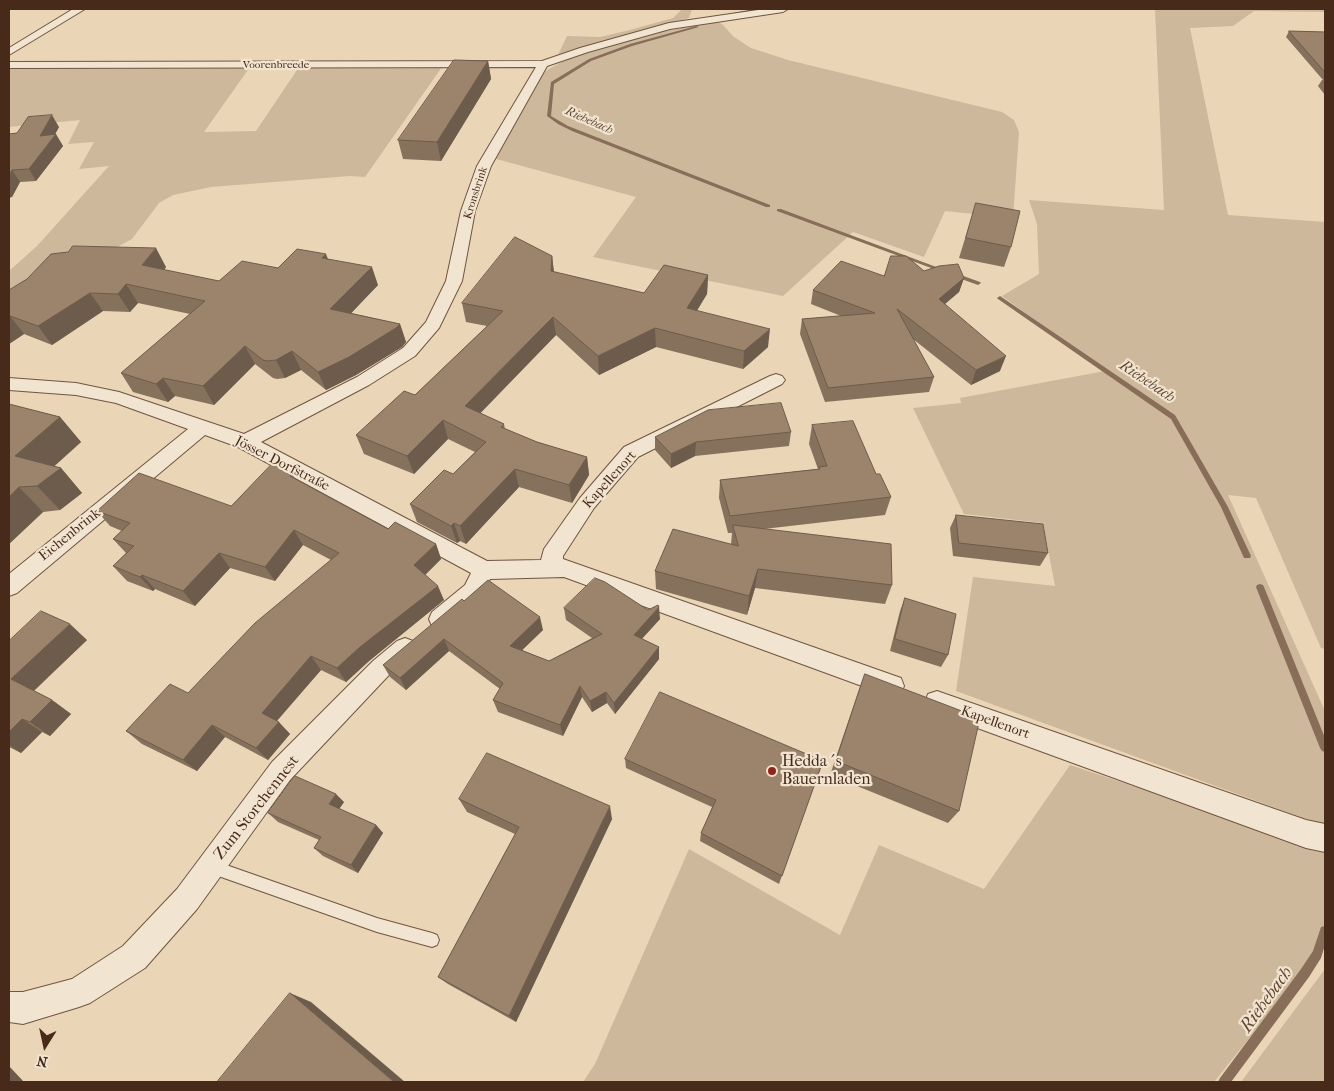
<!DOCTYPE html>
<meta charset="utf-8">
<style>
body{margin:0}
#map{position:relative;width:1334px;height:1091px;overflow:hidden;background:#ead5b7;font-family:"IM FELL French Canon",serif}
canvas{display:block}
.frame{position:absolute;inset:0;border:10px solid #482a1a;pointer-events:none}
.north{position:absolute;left:20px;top:1021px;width:50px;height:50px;-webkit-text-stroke:4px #f1e4d0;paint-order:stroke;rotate:190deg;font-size:14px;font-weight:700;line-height:20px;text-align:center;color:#482a1a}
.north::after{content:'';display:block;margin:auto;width:18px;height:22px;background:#482a1a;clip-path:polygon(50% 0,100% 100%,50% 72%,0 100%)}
</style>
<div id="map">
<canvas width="1334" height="1091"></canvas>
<div class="frame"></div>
<div class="north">N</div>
</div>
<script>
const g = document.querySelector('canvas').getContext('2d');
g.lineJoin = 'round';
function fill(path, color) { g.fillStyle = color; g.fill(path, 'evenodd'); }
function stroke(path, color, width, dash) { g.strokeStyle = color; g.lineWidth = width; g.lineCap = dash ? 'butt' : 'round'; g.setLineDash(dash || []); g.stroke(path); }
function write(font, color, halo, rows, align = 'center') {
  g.font = font + ' "IM FELL French Canon",serif'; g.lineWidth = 4.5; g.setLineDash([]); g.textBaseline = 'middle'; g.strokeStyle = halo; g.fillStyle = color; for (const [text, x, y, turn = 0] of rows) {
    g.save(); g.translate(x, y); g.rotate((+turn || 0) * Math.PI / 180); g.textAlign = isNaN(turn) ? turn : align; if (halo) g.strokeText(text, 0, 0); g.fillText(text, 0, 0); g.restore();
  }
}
const green = new Path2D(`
 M682 9H692L689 18 558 55 567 36 600 37 630 30 673 18Z
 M1155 9H1325V12L1254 11 1233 26 1190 28 1228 215 1325 222V649L1321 648 1256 498 1228 495 1325 711V826L956 691 973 577 1055 586 1043 523 964 514 913 408 961 403 960 398 1105 371 1002 296 1039 274 1037 224 1029 200 1164 210Z
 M717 22 722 24 734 37 751 48 788 60 1002 112 1014 120 1019 132 1013 218 945 211 924 257 853 232 783 296 593 257 636 197 489 157 542 73 567 59 593 50 659 32Z
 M250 67 204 132 256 131 299 67H442L365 177 350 176 211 187 173 195 159 203 132 239 9 306V271L37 246 109 166 79 169 94 142 68 144 80 120 9 127V68Z
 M1070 765 1325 850V944L1214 1082H583L595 1064 689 849 840 935 879 845 984 889Z
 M1325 969V1082H1241Z`);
const stream = new Path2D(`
 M754 9H761L730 15 728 14Z
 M696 26 699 27 632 46 591 61 554 84 551 116 568 126 770 205V207H766L572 131 558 124 547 116 551 82 589 59 630 44Z
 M777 209H781L947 271 942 272 777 211Z
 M955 273 980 282 981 283 978 285 953 276 952 275Z
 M1000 296 1175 415 1228 507 1251 556 1250 558H1244L1221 507 1171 419 998 299 997 298Z
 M1260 584 1263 585 1264 587 1325 738V752L1322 751 1320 748 1256 587 1257 585Z
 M1325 926V945L1321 958 1309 977 1231 1082H1218L1220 1078 1301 969 1313 951 1321 927Z`);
const lane = new Path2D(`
 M212 860 377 918 432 933 437 935 439 940 437 945 432 947 377 932 207 872 205 867 207 862Z`);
const street = new Path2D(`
 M73 9H85L9 55V48Z
 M765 9H788L783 12 670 29 588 52 547 66 491 166 475 211 462 281 439 328 415 356 369 385 261 442 487 561 541 560 544 549 580 498 624 447 770 376 776 374 782 376 785 380 782 384 638 457 594 508 563 556V559L901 678 904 686 901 694 892 697 564 577 490 579 481 597 448 626 440 629 432 626 429 619 432 612 465 585 471 573 238 447 205 435 17 593 9 596V574L188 429 116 403 76 395 9 390V378L76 383 119 392 244 434 357 377 403 348 426 322 446 281 461 211 477 166 536 67 9 68V62L542 61 580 48 669 23Z
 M405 638 413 641 417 648 413 655 389 675 290 780 197 909 145 968 90 1003 79 1007 23 1024 9 1022V992H23L72 979 123 946 177 889 272 762 373 661 397 641Z
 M937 691 1306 820 1325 824V852L1306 848 928 710 925 702 928 694Z`);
const wall = new Path2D(`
 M1289 31 1325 32V95L1318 86 1322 80H1323L1286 37Z
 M488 61 491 79 441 161 403 159 398 140Z
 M59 127 55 134 63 146 36 181 20 182 12 197 9 134Z
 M976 203 1011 247 1004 267 959 258Z
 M552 256 554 272 644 293 708 275 707 294 697 311 768 347 743 369 656 347 599 375 556 335 480 413 504 424 505 429 537 442 587 457 589 475 572 503 519 487 466 544 460 541 457 543 417 522 410 504 453 474 475 452 448 439 414 474 364 454 356 435 415 395 487 326 466 322 462 303Z
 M328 259 378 285 351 313 400 324 406 342 402 347 356 375 326 390 301 370 285 378 277 379 273 378 255 364 214 405 175 396 168 402 133 392 121 373 190 314 138 303 130 312 103 311 52 345 24 334 9 344V290L166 267 164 270 219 281 278 268Z
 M924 271 964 278 959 292 945 304 1000 371 971 385 913 339 934 377 929 392 825 402 800 334 802 319 841 316 811 304 813 290 884 276Z
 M9 404 60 417 81 442 54 466 61 468 82 493 60 510 43 512 9 544Z
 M812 425 876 474 891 497 885 515 764 529 892 585 885 604 755 588 747 615 656 589 655 571 731 544 732 533H728L719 498 720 480 818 469 809 444Z
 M791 432 789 446 695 456 671 468 655 450V437Z
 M292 473 295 479 388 529 436 544 441 559 425 575 444 600 369 661 346 682 321 670 277 721 290 734 268 760 225 737 197 771 142 744 126 731 188 693 331 560 303 545 275 581 230 568 195 606 155 589 153 591 127 581 113 566 126 553 113 539 122 531 110 526 97 511 231 506Z
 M956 515 1048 553 1040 566 953 556 950 528Z
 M905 598 948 655 941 667 890 651 900 611Z
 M464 601 543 630 522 650 549 661 592 638 566 620 564 608 660 619 642 639 659 647V659L615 714 607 703 592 712 582 697 563 736 498 712 493 700 500 689 449 651 406 690 390 677 383 665Z
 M87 640 34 691 52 700 71 714 50 736 42 732 21 753 9 747V641Z
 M865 674 959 811 948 823 830 775 859 690Z
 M625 759 823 761 779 884 700 841 701 833 712 807 626 768Z
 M459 799 612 819 516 1022 448 984 438 977 515 834 467 812Z
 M344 802 339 809 376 825 383 833 358 873 323 856 314 848 319 840 278 822 268 813Z`);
const shadedWall = new Path2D(`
 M488 61 491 79 441 161 437 142Z
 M52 115 59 127 53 138 56 134 63 146 36 181 29 169 40 136Z
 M12 170 20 182 12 197 9 198V176Z
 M156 248 166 267 153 284 142 265Z
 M326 254 333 272 322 258Z
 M552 256 554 274 551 271Z
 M372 267 378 285 338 327 330 309Z
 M708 275 707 294 686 327 687 308Z
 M964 278 959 292 934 313 939 299Z
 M126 284 138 303 130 312 118 294Z
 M90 293 103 311 52 345 38 326Z
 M10 316 24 334 9 344V317Z
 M553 317 556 335 470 424 465 406Z
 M400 324 406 342 402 347 356 375 326 390 318 372Z
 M655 328 656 347 599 375 598 356Z
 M770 329 768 347 743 369 744 351Z
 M245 346 255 364 214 405 203 386Z
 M292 351 301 370 285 378 276 360Z
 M1006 356 1000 371 971 385 976 370Z
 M163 378 175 396 168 402 156 384Z
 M60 417 81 442 38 481 15 456Z
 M443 420 448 439 414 474 407 456Z
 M696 442 695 456 671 468V454Z
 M587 457 589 475 572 503 569 485Z
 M61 468 82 493 60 510 37 486Z
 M515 469 519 487 466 544 460 526Z
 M19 487 43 512 9 544V497Z
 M454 523 460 541 457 543 451 526Z
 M294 530 303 545 275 581 265 567Z
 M436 544 441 559 420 580 414 565Z
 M219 553 230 568 195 606 183 591Z
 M758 569 755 588 747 615 749 596Z
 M142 575 155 589 153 591 140 577Z
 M438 586 444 600 369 661 346 682 337 668 360 647Z
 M659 607 660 619 634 647V635Z
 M540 617 543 630 514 658 510 646Z
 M70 624 87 640 31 693 11 679Z
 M444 639 449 651 406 690 400 678Z
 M659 647V659L615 714 614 703Z
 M311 656 321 670 273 725 262 713Z
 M580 686 582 697 563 736 560 725Z
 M606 692 607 703 592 712 590 701Z
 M52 700 71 714 50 736 30 722Z
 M22 719 42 732 21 753 9 745V732Z
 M279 722 290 734 268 760 256 748Z
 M212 725 225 737 197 771 183 760Z
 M336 794 344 802 337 812 329 804Z
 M610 806 612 819 516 1022 509 1016Z
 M376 825 383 833 358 873 351 865Z
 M290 993 311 1002 405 1082H394Z
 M9 1066 24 1082H9Z`);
const building = new Path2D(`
 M1289 31 1325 32V72Z
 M454 60 488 61 437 142 398 140Z
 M52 115 40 136 56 134 29 169 12 170 9 176V134L17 133 28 117Z
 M976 203 1020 211 1011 247 966 238Z
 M515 237 552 256 551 271 644 293 664 265 708 275 687 308 770 329 744 351 655 328 598 356 553 317 465 406 504 424 501 427 537 442 587 457 569 485 515 469 460 526 454 523 451 526 410 504 444 470 453 474 486 442 443 420 407 456 356 435 404 391 415 395 503 311 462 303Z
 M73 246 156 248 142 265 219 281 242 261 278 268 297 249 326 254 322 258 372 267 330 309 400 324 396 328 349 357 318 372 292 351 276 360 267 361 263 360 245 346 203 386 163 378 156 384 121 373 205 301 126 284 118 294 90 293 38 326 10 316 9 317V290L27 279 51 254 68 252Z
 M891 256H906L924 271 939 266 958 264 964 278 939 299 1006 356 976 370 897 309 934 377 828 388 802 319 875 313 813 290 841 261 884 276Z
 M781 403 791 432 696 442 671 454 655 437 708 410Z
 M9 404 60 417 15 456 61 468 37 486 19 487 9 497Z
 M853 421 876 474H880L891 497 730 516 720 480 820 469 819 467 827 466 812 425Z
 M273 463 292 473 290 476 388 529 395 522 436 544 414 565 438 586 360 647 337 668 311 656 262 713 279 722 256 748 212 725 183 760 126 731 170 684 188 693 255 623 339 553 294 530 265 567 219 553 183 591 142 575 140 577 113 566 134 546 113 539 130 523 97 511 139 473 231 506Z
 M956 515 1043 524 1048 553 959 543Z
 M733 525 891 544 892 585 758 569 749 596 655 571 673 529 738 546Z
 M595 578 605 582 648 610 658 605 659 607 634 635 659 647 614 703 606 692 590 701 580 686 560 725 493 700 503 683 444 639 400 678 383 665 462 599 464 601 488 580 540 617 510 646 549 661 602 634 564 608Z
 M905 598 956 614 948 655 895 639Z
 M41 611 70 624 11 679 52 700 30 722 22 719 9 732V641Z
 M865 674 980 718 959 811 836 761Z
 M660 692 823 761 782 876 701 833 716 800 625 759Z
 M487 753 610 806 509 1016 438 977 519 827 459 799Z
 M295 776 336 794 329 804 376 825 351 865 314 848 321 837 268 813Z
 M290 993 394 1082H217Z`);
const markers = [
 [772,771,5,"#8f2418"]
];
const farStreetnames = [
 ["Voorenbreede",276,65],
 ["Kronsbrink",476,193,-72]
];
const farWaternames = [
 ["Riehebach",589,121,24]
];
const streetNames = [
 ["Jösser Dorfstraße",282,464,27],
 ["Kapellenort",610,480,-48],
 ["Eichenbrink",70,535,-39],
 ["Kapellenort",995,723,20]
];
const waterNames = [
 ["Riehebach",1147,382,34]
];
const nearPoinames = [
 ["Hedda´s",782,762],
 ["Bauernladen",782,780]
];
const nearStreetnames = [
 ["Zum Storchennest",257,808,-52]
];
const nearWaternames = [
 ["Riehebach",1267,1000,-54]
];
fill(green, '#ceb89c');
fill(stream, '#886e58');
stroke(lane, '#705541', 2);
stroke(street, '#705541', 2);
fill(lane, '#f1e4d0');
fill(street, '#f1e4d0');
fill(wall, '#86715d');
fill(shadedWall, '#6d5c4c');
fill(building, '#9c836c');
stroke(building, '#6d5c4c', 1);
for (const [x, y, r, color] of markers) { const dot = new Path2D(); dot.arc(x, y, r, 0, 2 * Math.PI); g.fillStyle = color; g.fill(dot); stroke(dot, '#f1e4d0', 2); }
write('11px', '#482a1a', '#f1e4d0', farStreetnames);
write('italic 12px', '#634634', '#f1e4d0', farWaternames);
write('14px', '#482a1a', '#f1e4d0', streetNames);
write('italic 15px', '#634634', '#f1e4d0', waterNames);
write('16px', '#482a1a', '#f1e4d0', nearPoinames, 'left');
write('16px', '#482a1a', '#f1e4d0', nearStreetnames);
write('italic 18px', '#634634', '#f1e4d0', nearWaternames);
</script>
